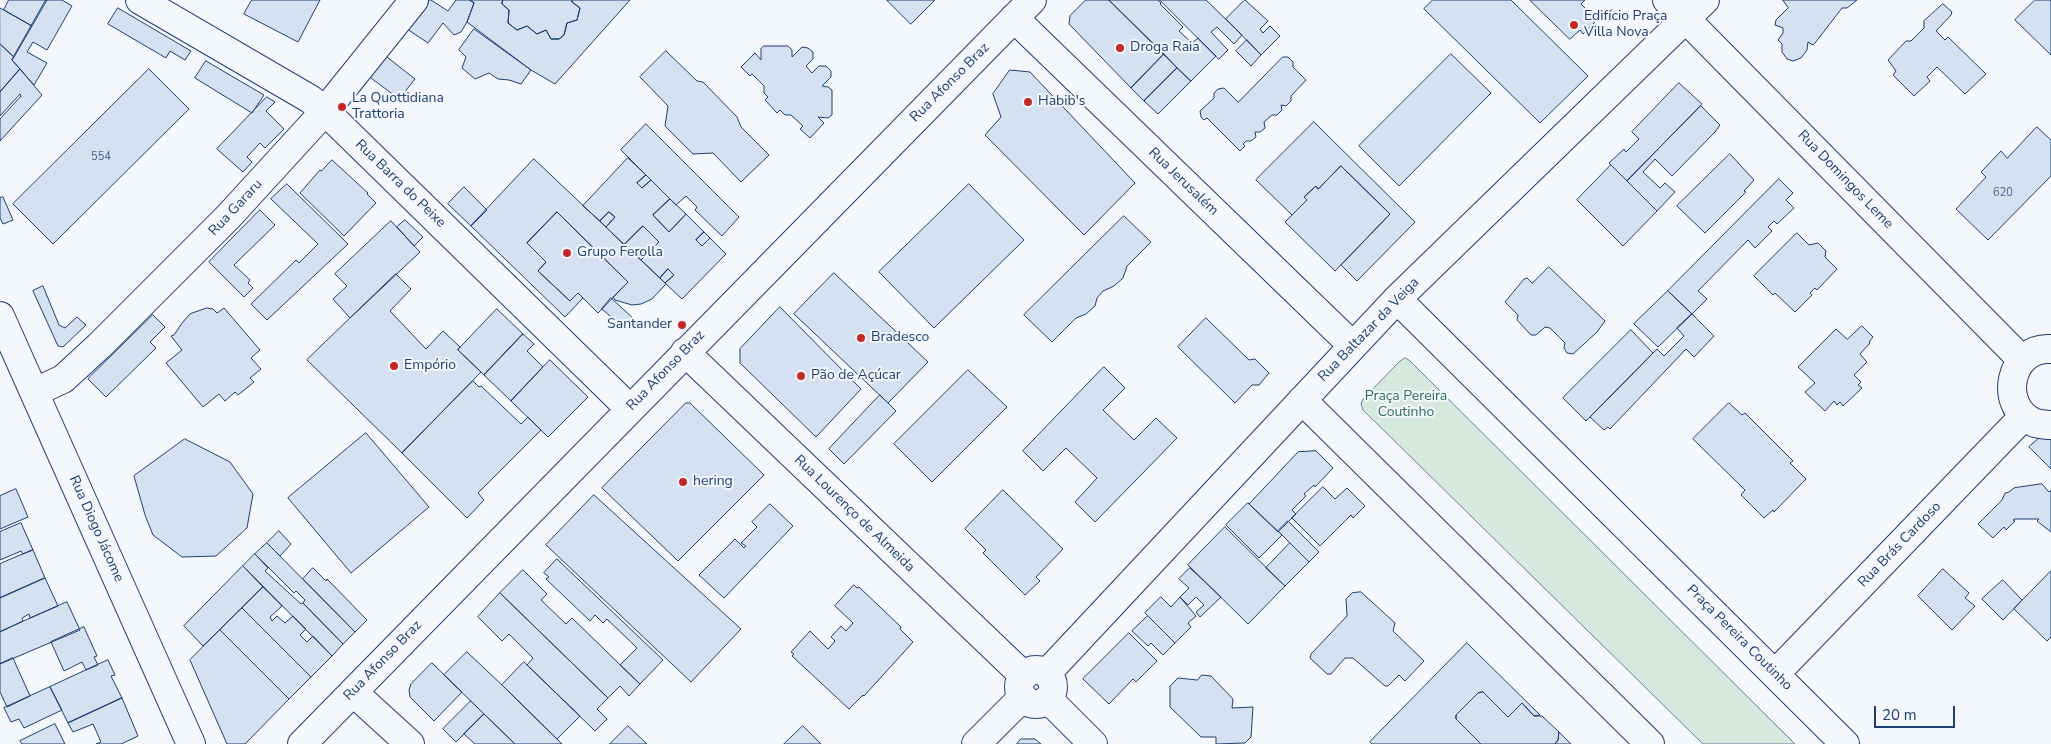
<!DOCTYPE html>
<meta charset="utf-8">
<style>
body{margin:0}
#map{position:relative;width:2051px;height:744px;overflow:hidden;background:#f4f7fb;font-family:"Nunito Sans",sans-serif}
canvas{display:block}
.scale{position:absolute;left:1874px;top:706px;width:81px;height:22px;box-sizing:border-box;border:2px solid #1d3f73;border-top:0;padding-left:6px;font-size:15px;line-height:18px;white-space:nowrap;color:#1d3f73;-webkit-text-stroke:4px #f4f7fb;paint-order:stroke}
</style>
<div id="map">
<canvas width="2051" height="744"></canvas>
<div class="scale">20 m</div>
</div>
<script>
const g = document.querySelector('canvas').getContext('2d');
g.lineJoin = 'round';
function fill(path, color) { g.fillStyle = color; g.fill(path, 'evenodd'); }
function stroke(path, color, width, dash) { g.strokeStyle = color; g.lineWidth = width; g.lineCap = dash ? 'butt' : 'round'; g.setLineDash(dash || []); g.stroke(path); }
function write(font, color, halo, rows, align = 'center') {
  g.font = font + ' "Nunito Sans",sans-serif'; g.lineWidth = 4; g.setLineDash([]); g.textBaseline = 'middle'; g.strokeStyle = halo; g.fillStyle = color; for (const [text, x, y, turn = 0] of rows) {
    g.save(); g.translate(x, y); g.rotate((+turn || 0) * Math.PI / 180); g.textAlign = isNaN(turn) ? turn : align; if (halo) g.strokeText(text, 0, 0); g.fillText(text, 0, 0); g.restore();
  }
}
const green = new Path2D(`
 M1405 358 1409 360 1795 744H1703L1363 410 1361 404 1363 399 1399 362Z`);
const building = new Path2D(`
 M9 0H47L32 26 4 10Z
 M46 0H62L72 6 47 50 33 42 27 52 47 63 34 85 12 60Z
 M252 0H320L298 42 244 14Z
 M428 0H431L448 11 456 0H469L474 3 467 22 461 32 454 35 443 23 428 43 407 29Z
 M470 0H503L502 4 509 10 508 23 517 30 527 26 537 34 546 30 551 39H559L564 35 567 23 577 20 580 8 572 2V0H630L555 84 531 70 467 22 474 3Z
 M503 0H572V2L580 8 577 20 567 23 564 35 559 39H551L546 30 537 34 527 26 517 30 508 23 509 10 502 4Z
 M887 0H935L911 24Z
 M1086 0H1109L1164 54 1131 88 1069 24 1070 16Z
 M1109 0H1158L1161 3 1160 4 1183 27 1179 31 1192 43 1198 38 1216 56 1191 81Z
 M1160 0H1206L1242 35 1234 44 1217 27 1211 32 1228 50 1219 59Z
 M1245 0 1268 21 1260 29 1263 33 1270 26 1280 36 1261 55 1226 19Z
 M1433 0H1511L1588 76 1540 123 1424 9Z
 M1530 0H1585L1581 4 1597 20 1583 34 1580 30 1570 39Z
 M1783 0H1857L1847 8H1842L1815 43 1813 45 1808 42 1807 50 1801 58 1793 61 1787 59 1782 52V44L1778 40 1783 33V28L1775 25 1776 20 1788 8Z
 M2035 0H2051V55L2015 20Z
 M1943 4 1952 12 1951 15 1936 31 1945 40 1948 37 1986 74 1965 94 1937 67 1927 77 1930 81 1914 96 1893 75 1896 71 1888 60 1906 41H1911L1924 28V21Z
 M0 8 32 26 14 57 0 44Z
 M118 8 191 51 185 60 170 51 166 58 108 24Z
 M474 29 531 70 521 84 509 80 498 79 489 73 475 79 462 68 466 57 459 50Z
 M1247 40 1261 55 1251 66 1236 51Z
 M0 44 14 57 12 60 20 69 0 92Z
 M764 46H788L792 50V57L802 47 808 48 813 52V59L806 66 812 73 819 66H826L831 71V77L822 86 828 87 832 90V115L828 118 818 117 824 123 810 138 800 129 803 126 791 115H785L780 110 777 113 765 100 768 97 764 93V86L752 74 750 76 741 67 755 53 761 60V49Z
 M666 51 697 81 703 82 737 117 741 127 769 155 741 182 713 153 693 154 665 126 668 106 640 77Z
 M383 54 415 79 399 99 367 75Z
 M1164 54 1177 68 1144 101 1131 88Z
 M1451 54 1491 93 1399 186 1359 146Z
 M1283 57H1288L1293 62V67L1306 80 1291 96V101L1286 106 1281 105 1282 110 1277 115H1272L1264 122 1265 128 1260 132H1255L1256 137 1251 141H1246L1243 144 1245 146 1240 151 1207 118 1204 120 1201 117 1200 111 1214 98V93L1218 89 1224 88 1238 102Z
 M206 61 264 95 252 113 195 78Z
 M1177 68 1191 81 1158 114 1144 101Z
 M20 69 42 95 0 141V119L21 96 20 94 0 116V92Z
 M149 69 189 109 53 244 13 204Z
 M1010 70 1030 72 1135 183 1084 235 985 135 1001 117 993 94Z
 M1679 83 1702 104 1627 181 1609 163 1624 149 1626 152 1639 139 1632 132Z
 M267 97 275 102 266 111 284 129 265 148 260 143 247 157 252 162 243 172 217 149Z
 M1701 106 1720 125 1715 132 1672 176 1655 159 1643 172 1660 188 1665 183 1675 192 1657 211 1627 181Z
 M1314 122 1415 222 1357 281 1341 265 1390 214 1341 166 1318 189 1316 186 1304 197 1307 200 1292 215 1256 180Z
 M646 124 739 217 722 236 695 210 697 207 686 196 676 205 621 150Z
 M2037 127 2051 140V176L1988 240 1956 209 1986 177 1981 172 2001 151 2007 158Z
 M1730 154 1754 180 1744 191 1746 192 1705 233 1677 206Z
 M628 158 646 175 637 183 642 188 651 180 670 199 653 215 669 232 686 214 704 232 696 240 702 246 710 238 726 254 682 299 665 283 674 275 668 269 660 278 641 260 659 242 643 226 624 245 606 227 615 217 609 212 600 221 583 206Z
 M534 159 666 284 652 299 641 304 632 305 615 300 613 297 628 282 557 212 527 243 546 262 538 271 570 301 578 293 583 298 565 317 471 226Z
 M332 160 368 193 367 194 376 203 344 236 300 193 320 170 321 171Z
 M1611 165 1657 211 1623 246 1577 200Z
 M1341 166 1390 214 1335 271 1285 222 1307 200 1304 197 1316 186 1318 189Z
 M646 175 651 180 642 188 637 183Z
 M1779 179 1793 193 1786 200 1794 208 1777 224 1774 221 1768 227 1772 231 1755 248 1748 240 1698 291 1707 299 1692 314 1668 291Z
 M287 184 348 244 267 320 251 304 296 260 299 263 318 244 271 199Z
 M969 184 1024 240 934 328 879 272Z
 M464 187 487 210 471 226 448 204Z
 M3 197 13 220 3 224 0 218V198Z
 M670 199 686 214 669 232 653 215Z
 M260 210 275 225 234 265 250 280 248 283 253 288 244 297 209 262Z
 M557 212 628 282 598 313 578 293 570 301 538 271 546 262 527 243Z
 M609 212 615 217 606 227 600 221Z
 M1124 216 1151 242 1127 266 1123 278 1114 286 1103 291 1097 298 1095 306 1086 314 1076 318 1052 342 1024 315Z
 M405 220 423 237 414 246 397 227Z
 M391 221 420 252 350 318 333 299 347 286 335 274Z
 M643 226 659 242 641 260 624 245Z
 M704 232 710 238 702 246 696 240Z
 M1797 233 1809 245 1818 243 1826 251 1825 257 1837 269 1817 290 1815 288 1810 293 1812 295 1795 312 1775 293 1773 295 1754 276Z
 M1549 267 1605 321 1597 332 1573 354 1567 353 1564 348 1565 343 1550 328 1545 327 1536 335H1531L1517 320 1518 315 1505 302 1524 279 1527 278 1532 283Z
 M668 269 674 275 665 283 660 278Z
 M834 273 928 362 888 403 794 314Z
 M396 274 411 289 390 311 426 349 443 331 460 347 458 350 481 372 402 453 307 360Z
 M43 286 59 325 65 328 77 317 86 325 63 347 58 346 33 291Z
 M1668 291 1692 314 1658 347 1634 324Z
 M611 298 634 319 625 329 602 309Z
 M780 307 861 389 816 437 740 363V349Z
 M207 308 213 309 217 313 224 308 260 350 251 358 261 369 250 378 254 382 238 395 235 392 225 401 219 394 203 407 166 363 182 350 171 336 174 335 182 323 190 314Z
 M497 309 523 334 484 375 458 350Z
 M1692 314 1714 336 1694 357 1686 349 1610 429 1608 427 1604 430 1590 417 1657 349 1664 356 1684 336 1677 328Z
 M153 315 165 327 150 342 156 348 106 397 88 379Z
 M1206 318 1249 360 1255 359 1269 373 1259 385H1252L1235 403 1178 347Z
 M1862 326 1873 337 1869 342 1870 343 1860 354 1867 362 1854 375 1861 382 1858 385 1862 388 1843 406 1840 402 1837 405 1834 401 1825 411 1805 392 1815 383 1798 367 1836 329 1847 339Z
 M1631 330 1653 353 1586 421 1563 398Z
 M523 334 534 344 527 351 543 367 511 401 484 375Z
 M550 360 588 397 548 437 511 401Z
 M1104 367 1125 388 1103 410 1134 440 1156 418 1177 438 1095 522 1075 502 1097 478 1066 448 1043 471 1023 451Z
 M968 370 1007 407 932 482 894 444Z
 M473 381 479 387 481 386 521 424 528 417 541 430 478 493 484 500 467 518 402 453Z
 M880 395 896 411 844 464 829 449Z
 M686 403H690L764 475 678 561 602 488Z
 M1729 403 1742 415 1745 413 1793 461 1790 463 1806 479 1774 512 1773 510 1764 518 1741 495 1745 490 1693 439Z
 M366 433 429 507 351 573 288 498Z
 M2044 434 2051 435V469L2029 447Z
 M185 439 230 462 253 494 247 528 216 556 182 557 153 535 145 515 134 476Z
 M1316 451 1333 468 1315 487 1314 485 1304 494 1306 496 1292 510 1296 514 1278 532 1249 504 1298 452Z
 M2042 484 2049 492 2051 490V532L2037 521 2039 519H2015L2013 520 2015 521 2006 530 2004 527 1993 538 1978 524 2002 500 2005 493 2009 492 2014 488Z
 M1323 487 1335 499 1347 488 1365 506 1353 518 1351 515 1320 546 1292 518Z
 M16 489 28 517 0 529V496Z
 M1003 490 1063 549 1036 577 1040 581 1025 595 983 553 986 550 965 529Z
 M594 495 741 629 691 682 546 545Z
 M1248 503 1282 535 1259 558 1226 525Z
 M770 504 793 526 724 598 699 575 735 539 744 548 746 546 741 543 757 527 752 522Z
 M1288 521 1319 552 1309 562 1278 531Z
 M21 523 33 550 23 554 21 551 0 560V532Z
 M1225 527 1285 586 1248 624 1188 565Z
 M279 531 291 544 280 556 267 543Z
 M267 543 355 632 343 644 303 603 305 600 296 591 294 593 255 554Z
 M1290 543 1309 562 1285 586 1266 568Z
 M33 550 45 578 0 598V564Z
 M255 554 268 568 265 571 301 604 303 603 343 644 332 656 243 566Z
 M557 559 663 660 640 684 620 665 637 648 607 619 603 623 595 615 590 621 546 579 549 577 544 573Z
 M243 566 263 587 203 646 184 626Z
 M313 568 326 581 327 579 367 620 355 632 303 579Z
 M1190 568 1221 597 1200 617 1196 612 1204 605 1196 597 1188 605 1180 597 1189 588 1179 579Z
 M1943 569 1969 593 1965 598 1975 606 1952 630 1918 596Z
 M523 570 547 594 541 600 566 624 572 618 640 684 629 696 620 686 608 698 500 593Z
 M2051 571V637L2047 641 2014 609Z
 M45 578 58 606 30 618 29 614 22 618 23 621 0 632V598Z
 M2003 580 2022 600 2003 620 1982 599Z
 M854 585 857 588 859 587 901 627 900 629 913 642 864 696 863 695 849 709 792 656 794 654 791 652 810 631 828 649 835 641 831 637 841 626 846 631 853 623 835 606Z
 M263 587 282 606 270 617 272 621 277 616 285 623 293 616 306 629 300 635 307 642 313 636 332 656 311 677 242 608Z
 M1361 592 1395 623 1393 631 1424 661 1405 681 1399 675 1388 686H1385L1353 658H1345L1331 674H1327L1310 658 1311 654 1347 616 1346 599 1352 593Z
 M500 593 608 698 597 709 607 719 595 731 527 665 533 658 509 634 502 641 478 617Z
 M1161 597 1171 607 1180 597 1196 616 1188 623 1191 627 1175 643 1145 613Z
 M67 602 80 630 0 664V632Z
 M242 608 311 677 289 699 220 630Z
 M1148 616 1175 643 1163 655 1151 643 1148 646 1132 631Z
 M84 627 97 656 94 657 98 665 86 670 82 662 64 671 51 642Z
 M220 630 289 699 245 744H227L190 660Z
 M1129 633 1157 661 1136 682 1133 679 1109 704 1083 679Z
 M1467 643 1540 715 1534 716 1522 703 1508 717 1483 692 1478 693 1456 715V719L1481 744H1372L1370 742Z
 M467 652 502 685 562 744H515L484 714 444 675Z
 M13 658 30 696 7 707 0 692V664Z
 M108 660 115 675 111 676 122 698 68 723 50 687Z
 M524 662 580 716 557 739 502 685Z
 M432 663 462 692 434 721 410 697 409 690 411 684Z
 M1202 675 1211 676 1233 699 1232 708 1253 707 1251 737 1245 743 1216 744V737H1201L1170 707V686L1178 678 1197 680Z
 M50 687 62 710 24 728 19 719 11 722 4 708Z
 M1483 692 1508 717 1522 703 1534 716H1542L1559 732 1558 740 1555 744H1481L1456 719V715L1478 693Z
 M122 698 138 736 121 744H96L101 742 93 724 73 732 68 723Z
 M471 701 484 714 456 742 443 729Z
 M484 714 515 744H475L464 734Z
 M55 724 65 744H22L20 741Z
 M628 726 647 744H610Z
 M803 726 821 744H784Z
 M1559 732 1571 744H1555L1558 740Z
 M1021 739H1035L1041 744H1017Z`);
const minor = new Path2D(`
 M140 0 310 99 325 111 630 409
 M1667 0 2022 360
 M1014 18 1353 346
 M1397 299 1845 744
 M0 316 191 744
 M2051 349C2009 346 1997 407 2035 423 2040 424 2046 425 2051 425
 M685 352 1024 676
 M35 392 63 379 99 346 229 216 325 111 414 0
 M1302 400 1650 744
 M1019 687a17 17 0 1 1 34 0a17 17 0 1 1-34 0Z
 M1047 673 1397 299 1705 0
 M1775 674 2024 416
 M353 692 410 744
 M1048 699 1093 744
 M302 744 1032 0
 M976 744 1023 697`);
const markers = [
 [1574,25,5,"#c62828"],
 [1120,48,5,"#c62828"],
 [1028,102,5,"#c62828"],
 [342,107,5,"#c62828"],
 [567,253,5,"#c62828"],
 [682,325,5,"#c62828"],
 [861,338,5,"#c62828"],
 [394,366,5,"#c62828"],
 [801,376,5,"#c62828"],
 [683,482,5,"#c62828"]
];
const numberNames = [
 ["554",101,157],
 ["620",2003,193]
];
const poiNames = [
 ["Edifício Praça",1584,17],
 ["Villa Nova",1584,33],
 ["Droga Raia",1130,48],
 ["La Quottidiana",352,99],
 ["Trattoria",352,115],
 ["Habib's",1038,102],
 ["Grupo Ferolla",577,253],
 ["Santander",672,325,"right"],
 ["Bradesco",871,338],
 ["Empório",404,366],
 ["Pão de Açúcar",811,376],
 ["hering",693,482]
];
const streetNames = [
 ["Rua Afonso Braz",950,83,-45],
 ["Rua Domingos Leme",1845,180,46],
 ["Rua Jerusalém",1183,182,44],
 ["Rua Barra do Peixe",400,184,44],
 ["Rua Gararu",236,208,-47],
 ["Rua Baltazar da Veiga",1369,330,-46],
 ["Rua Afonso Braz",666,371,-46],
 ["Rua Lourenço de Almeida",854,514,44],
 ["Rua Diogo Jácome",96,529,66],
 ["Rua Brás Cardoso",1900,545,-46],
 ["Praça Pereira Coutinho",1739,638,45],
 ["Rua Afonso Braz",383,661,-46]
];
const parkNames = [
 ["Praça Pereira",1406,397],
 ["Coutinho",1406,413]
];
fill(green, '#d7e8df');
stroke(green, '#687fa3', 1);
fill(building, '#d5e0f0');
stroke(building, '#1d3f73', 1);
stroke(minor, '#1d3f73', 30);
stroke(minor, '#f4f7fb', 28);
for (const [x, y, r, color] of markers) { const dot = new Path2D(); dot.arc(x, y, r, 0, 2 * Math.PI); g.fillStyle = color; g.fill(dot); stroke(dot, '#f4f7fb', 2); }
write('11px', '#4b6792', null, numberNames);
write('14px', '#1d3f73', '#f4f7fb', poiNames, 'left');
write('14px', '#1d3f73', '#f4f7fb', streetNames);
write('14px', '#2c6c60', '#f4f7fb', parkNames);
</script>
